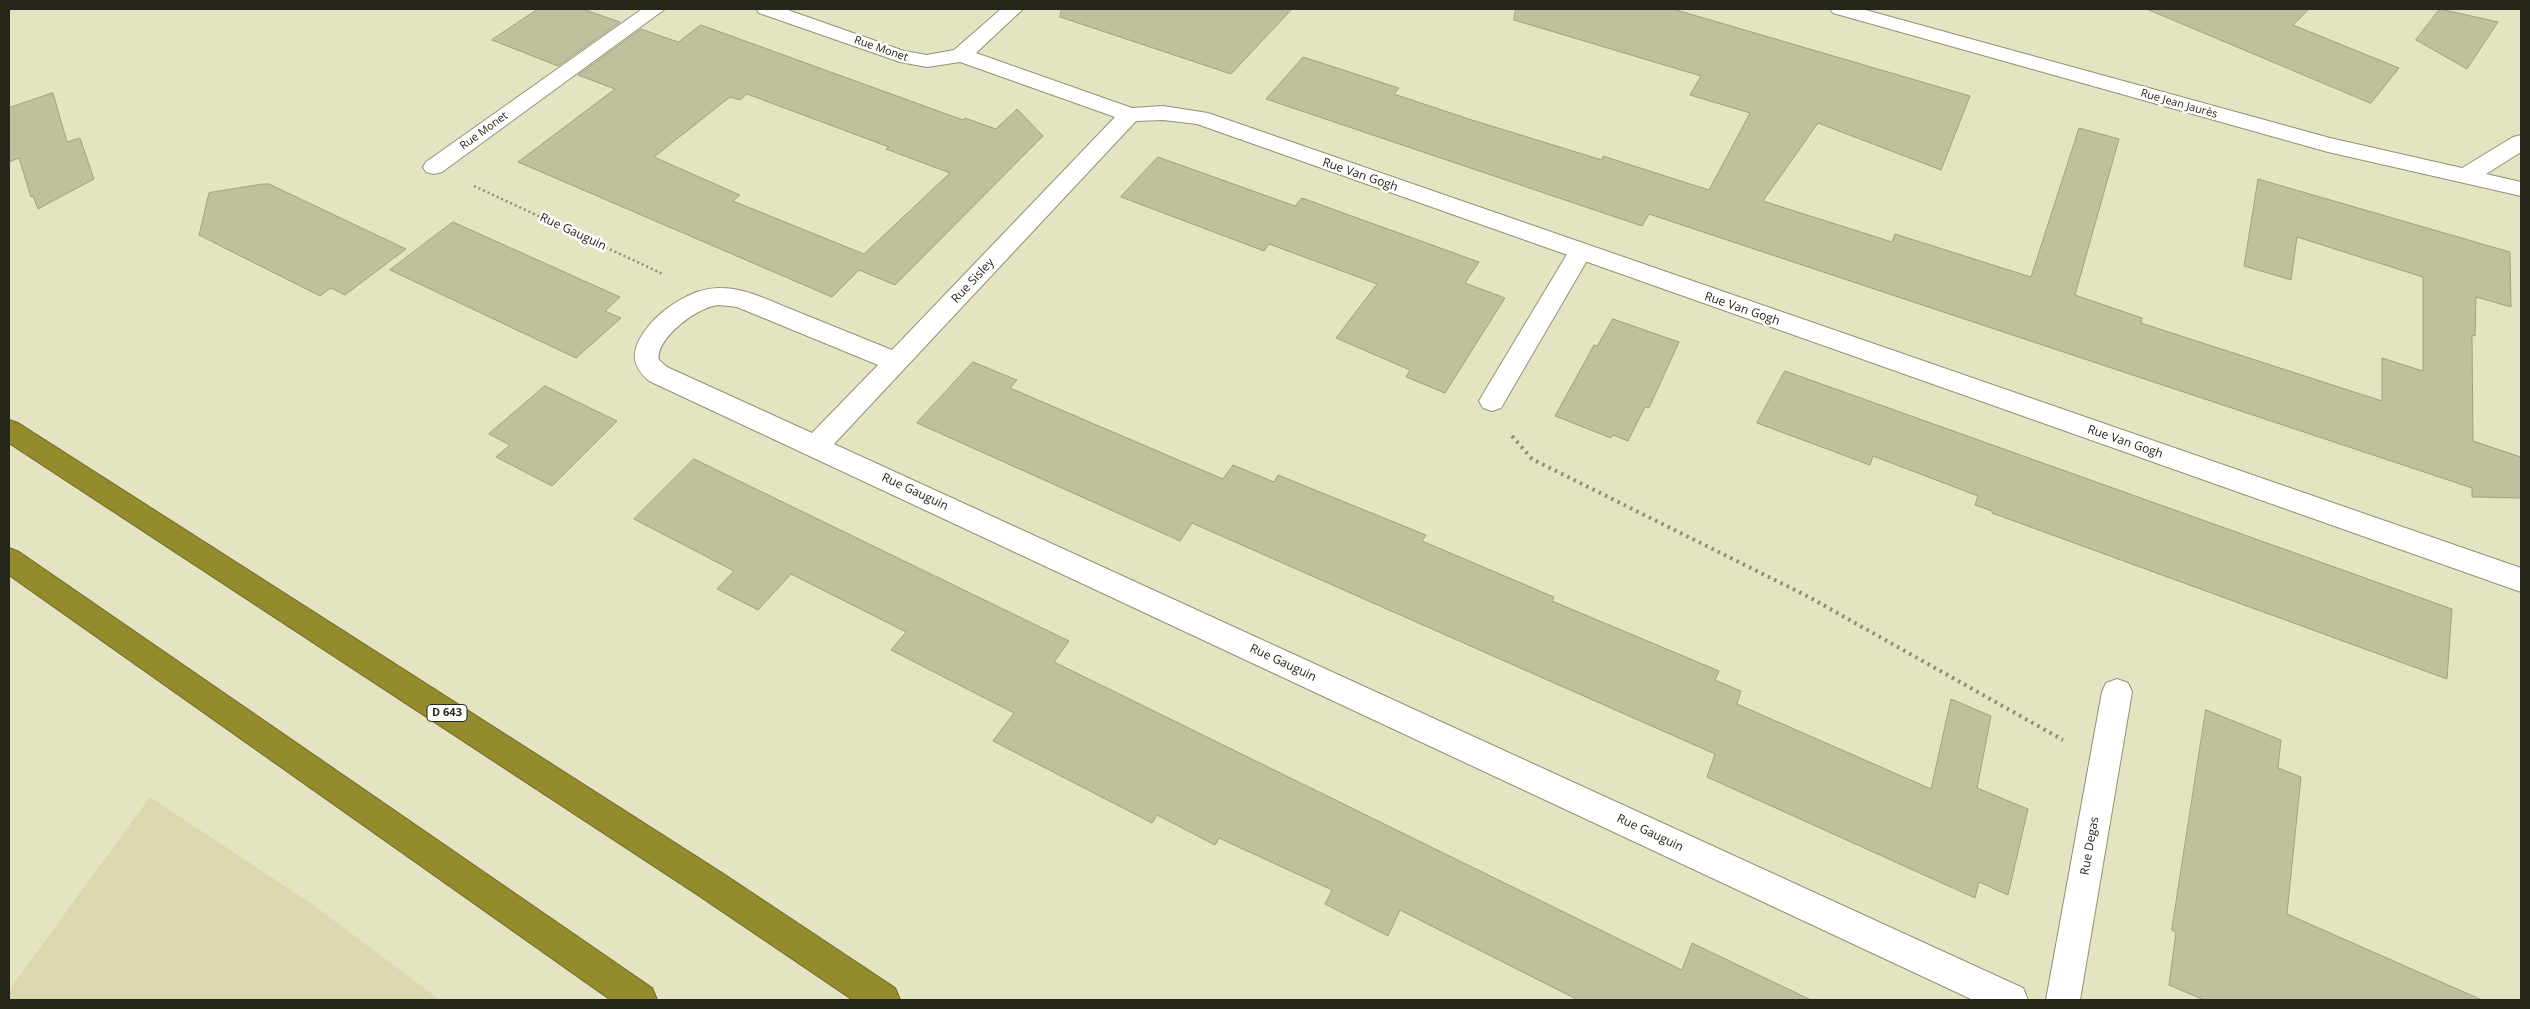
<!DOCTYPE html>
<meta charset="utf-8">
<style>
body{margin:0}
#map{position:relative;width:2530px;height:1009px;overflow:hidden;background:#e5e4c2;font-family:"Open Sans",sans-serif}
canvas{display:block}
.frame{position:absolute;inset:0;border:10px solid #262519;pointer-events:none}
</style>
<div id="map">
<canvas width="2530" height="1009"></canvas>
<div class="frame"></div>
</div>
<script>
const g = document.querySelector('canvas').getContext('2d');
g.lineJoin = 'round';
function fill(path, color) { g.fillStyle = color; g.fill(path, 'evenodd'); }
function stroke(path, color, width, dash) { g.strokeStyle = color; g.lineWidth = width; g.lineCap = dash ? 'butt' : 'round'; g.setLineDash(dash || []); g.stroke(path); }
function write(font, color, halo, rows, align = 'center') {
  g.font = font + ' "Open Sans",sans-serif'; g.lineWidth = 5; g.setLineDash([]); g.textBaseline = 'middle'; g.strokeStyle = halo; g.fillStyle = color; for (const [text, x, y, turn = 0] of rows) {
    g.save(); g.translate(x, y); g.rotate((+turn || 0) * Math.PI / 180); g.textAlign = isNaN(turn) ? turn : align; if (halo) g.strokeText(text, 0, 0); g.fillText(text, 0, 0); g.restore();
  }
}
const built = new Path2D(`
 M150 797 312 904 440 1000H9V990Z`);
const building = new Path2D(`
 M538 9H582L620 22 558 66 492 40Z
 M1062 9H1292L1231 74 1060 17Z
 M1516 9H1673L1970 96 1941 170 1818 123 1763 201 1892 242 1895 234 2031 277 2079 128 2119 139 2075 295 2142 318 2141 323 2382 401V358L2423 371V277L2297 237 2291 280 2244 266 2258 179 2510 252 2511 307 2476 297 2475 336 2472 335 2473 441 2521 457V498L2472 497V488L1649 214 1642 226 1266 99 1303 57 1399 88 1394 94 1472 120 1602 160 1603 156 1709 190 1750 113 1690 95 1701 76 1514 20Z
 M2147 9H2309L2293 25 2399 68 2371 103Z
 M2440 9 2498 22 2467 69 2416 40Z
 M701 25 963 120 965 118 996 129 1017 109 1043 136 895 285 859 270 832 297 518 162 615 89 578 75 641 29 678 42ZM747 94 889 147 886 149 950 173 864 254 733 201 740 195 654 157 730 97 740 100Z
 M53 93 67 142 80 138 94 179 38 209 33 196 31 197 19 158 9 162V108Z
 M1158 157 1295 206 1302 198 1479 262 1465 283 1505 298 1445 393 1406 377 1410 370 1336 338 1377 284 1269 244 1264 251 1121 197Z
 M263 184H269L406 249 345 295 331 288 320 296 199 235 209 193Z
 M453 222 620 297 605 311 621 318 576 358 390 270Z
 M1613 319 1679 342 1649 408 1645 407 1628 441 1613 435 1611 438 1555 416 1594 345 1597 346Z
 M973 362 1017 380 1010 388 1223 479 1233 465 1274 482 1278 475 1426 535 1422 541 1554 597 1552 601 1719 671 1715 680 1741 691 1737 704 1931 789 1951 699 1991 716 1977 788 2028 809 2008 895 1979 882 1975 898 1707 777 1715 754 1192 523 1180 541 917 423Z
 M1785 371 2452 609 2447 679 1992 513V511L1975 505 1978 496 1873 456 1870 465 1757 423Z
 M545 386 617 421 552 486 496 457 510 445 489 434Z
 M694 459 1069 641 1054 662 1682 970 1692 943 1811 1000H1578L1400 910 1388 936 1325 904 1332 890 1219 838 1215 845 1157 815 1152 823 993 741 1014 713 891 650 906 632 791 574 758 610 717 589 734 571 634 519Z
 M2206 710 2281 740 2278 768 2301 777 2287 914 2482 1000H2204L2169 985 2176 932 2172 930Z`);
const pathFar1 = new Path2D(`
 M474 186 663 274`);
const path = new Path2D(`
 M1512 436 1532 459 1809 597 2063 740`);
const lane = new Path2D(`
 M1580 244 1588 246 1592 252 1501 408 1492 411 1483 408 1479 401 1483 394 1572 246Z`);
const street = new Path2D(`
 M642 9H665L442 172 434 174 426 172 423 167 426 162Z
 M756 9H785L904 51 927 55 954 50 1001 9H1023L976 53 1132 108 1163 106 1208 113 2521 568V592L1197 124 1163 120 1136 121 834 444 2023 988 2028 1000H1973L649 381C632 366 631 353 642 335 657 311 692 287 721 288 746 288 770 301 793 310 826 323 859 337 892 350L1115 117 960 62 927 67 900 62 759 13ZM719 305 737 307 878 365 812 433 667 367 659 360C655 338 699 306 719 305Z
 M1830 9H1862L2330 138 2462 168 2513 137 2521 135V152L2486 174 2521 182V196L2328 152 1833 13Z
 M2117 679 2128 683 2132 692 2080 1000H2046L2102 692 2106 683Z`);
const highway = new Path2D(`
 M9 420 18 423 722 873 895 988 900 1000H853L698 895 9 443Z
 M9 548 19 552 652 988 657 1000H611L9 575Z`);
const farStreetnames = [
 ["Rue Monet",881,49,19],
 ["Rue Jean Jaurès",2179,104,16],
 ["Rue Monet",484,131,-36]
];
const shields = [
 [447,713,40]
];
const shieldNames = [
 ["D 643",447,713]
];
const streetNames = [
 ["Rue Van Gogh",1360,175,19],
 ["Rue Gauguin",573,232,25],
 ["Rue Sisley",973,281,-47],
 ["Rue Van Gogh",1742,309,19],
 ["Rue Van Gogh",2125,442,19],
 ["Rue Gauguin",915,492,25],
 ["Rue Gauguin",1283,663,25],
 ["Rue Gauguin",1650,833,25],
 ["Rue Degas",2090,846,-80]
];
fill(built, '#dad8ae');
fill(building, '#c0bf9e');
stroke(building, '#a2a080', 1);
stroke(lane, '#939272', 2);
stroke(street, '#939272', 2);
stroke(highway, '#6e6825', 2);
stroke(pathFar1, '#8f8e76', 2.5, [2, 3]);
stroke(path, '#8f8e76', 4, [2.5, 4.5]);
fill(lane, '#fff');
fill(street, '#fff');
fill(highway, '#948c2c');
write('11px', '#262519', '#fff', farStreetnames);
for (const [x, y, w] of shields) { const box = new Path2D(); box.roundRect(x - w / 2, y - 8.5, w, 17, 4); g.fillStyle = '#fff'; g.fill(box); stroke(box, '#262519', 1); }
write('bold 11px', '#262519', null, shieldNames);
write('12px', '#262519', '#fff', streetNames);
</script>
